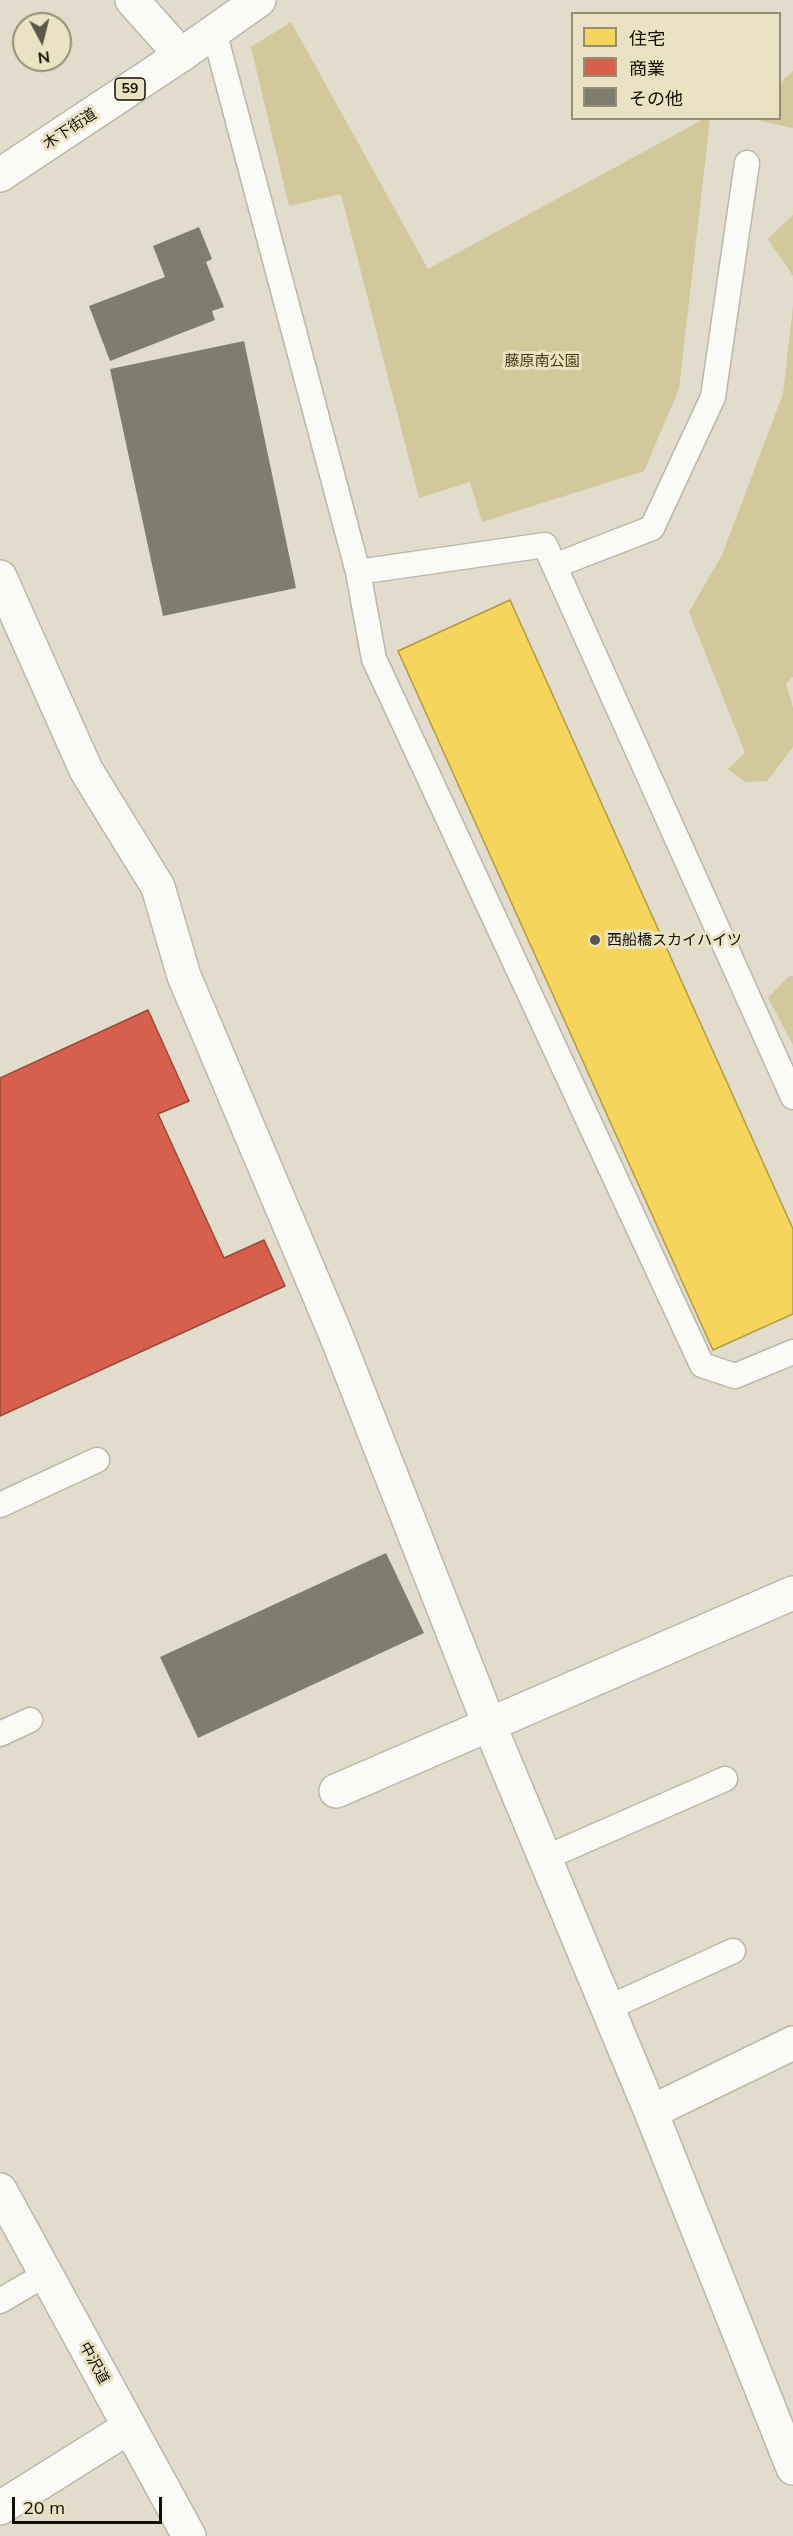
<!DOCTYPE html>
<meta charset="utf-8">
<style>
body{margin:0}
#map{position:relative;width:793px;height:2536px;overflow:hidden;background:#e1dccb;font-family:Mulish,"Noto Sans JP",sans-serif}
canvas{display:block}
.legend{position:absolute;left:571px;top:12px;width:210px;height:108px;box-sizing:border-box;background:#eae2c2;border:2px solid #948e76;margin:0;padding:8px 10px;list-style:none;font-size:18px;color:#120f05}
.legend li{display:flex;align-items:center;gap:12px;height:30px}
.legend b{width:30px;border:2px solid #948e76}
.north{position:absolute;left:12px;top:12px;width:60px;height:60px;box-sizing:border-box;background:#eae2c2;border:2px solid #948e76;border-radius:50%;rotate:173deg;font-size:16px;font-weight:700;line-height:24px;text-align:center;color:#120f05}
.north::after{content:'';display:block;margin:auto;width:21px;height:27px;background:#5a574a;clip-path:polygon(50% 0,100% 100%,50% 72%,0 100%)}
.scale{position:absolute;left:12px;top:2497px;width:150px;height:27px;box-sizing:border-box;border:3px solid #120f05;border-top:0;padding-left:8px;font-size:18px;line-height:21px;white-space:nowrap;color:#120f05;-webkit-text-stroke:4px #eae2c2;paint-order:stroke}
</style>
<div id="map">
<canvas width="793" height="2536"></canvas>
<ul class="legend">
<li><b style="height:16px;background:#f6d55c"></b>住宅</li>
<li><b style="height:16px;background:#d6604d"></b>商業</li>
<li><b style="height:16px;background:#807d70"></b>その他</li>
</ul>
<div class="north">N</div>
<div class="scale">20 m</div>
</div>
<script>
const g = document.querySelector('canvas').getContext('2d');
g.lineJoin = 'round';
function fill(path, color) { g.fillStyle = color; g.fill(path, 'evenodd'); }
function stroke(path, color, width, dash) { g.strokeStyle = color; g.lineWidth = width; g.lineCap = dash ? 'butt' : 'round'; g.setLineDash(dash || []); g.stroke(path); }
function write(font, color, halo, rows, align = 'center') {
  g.font = font + ' Mulish,"Noto Sans JP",sans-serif'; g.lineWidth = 6; g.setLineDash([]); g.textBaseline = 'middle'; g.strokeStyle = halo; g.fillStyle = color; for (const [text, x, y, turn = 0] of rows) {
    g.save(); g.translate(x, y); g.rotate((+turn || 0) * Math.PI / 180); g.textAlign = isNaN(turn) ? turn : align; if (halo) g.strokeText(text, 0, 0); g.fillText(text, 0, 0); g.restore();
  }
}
const green = new Path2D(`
 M291 22 428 269 704 119H710L679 389 644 471 482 522 470 482 419 498 341 194 289 206 251 47Z
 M793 71V128L757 120 780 118V83Z
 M793 215V276L768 239Z
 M793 306V677L786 683 793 708V747L767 781 745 782 728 769 745 753 689 612 722 555 783 394Z
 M789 976H793V1045L768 998Z`);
const homes = new Path2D(`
 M510 600 793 1229V1314L713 1350 398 651Z`);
const shops = new Path2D(`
 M148 1010 189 1101 158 1114 224 1258 264 1240 285 1286 0 1416V1078Z`);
const building = new Path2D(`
 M199 227 212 259 206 262 224 307 212 311 215 320 110 361 89 306 165 277 153 246Z
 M244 341 296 588 163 616 110 369Z
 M386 1553 424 1633 198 1738 160 1657Z`);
const lane = new Path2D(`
 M214 31 358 572 374 659 702 1365 735 1376 793 1352
 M554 566 652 528 713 397 747 163
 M358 572 545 545 793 1097
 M0 1505 97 1460
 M0 1734 30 1720
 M545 1858 725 1779
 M608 2008 733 1951
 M0 2301 46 2274`);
const street = new Path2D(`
 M132 0 181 55
 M0 577 86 770 158 887 184 976 336 1335 489 1724 651 2112 793 2468
 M336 1791 793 1593
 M651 2112 793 2043
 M0 2508 129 2427`);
const secondary = new Path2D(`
 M0 2190 189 2536`);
const primary = new Path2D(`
 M0 175 181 55 259 0`);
const markers = [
 [595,940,6,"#5a574a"]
];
const shields = [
 [130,89,30]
];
const shieldNames = [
 ["59",130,89]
];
const streetNames = [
 ["木下街道",70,129,-33],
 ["中沢道",94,2363,61]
];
const parkNames = [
 ["藤原南公園",542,361]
];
const poiNames = [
 ["西船橋スカイハイツ",607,940]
];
fill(green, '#d3c79c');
fill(homes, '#f6d55c');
stroke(homes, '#b29a42', 1.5);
fill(shops, '#d6604d');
stroke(shops, '#9b4837', 1.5);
fill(building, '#807d70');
stroke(lane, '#bbb7aa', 27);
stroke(street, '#bbb7aa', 36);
stroke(secondary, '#bbb7aa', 36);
stroke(primary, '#bbb7aa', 36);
stroke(lane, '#fafaf7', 24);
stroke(street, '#fafaf7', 33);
stroke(secondary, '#fafaf7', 33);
stroke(primary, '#fafaf7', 33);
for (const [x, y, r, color] of markers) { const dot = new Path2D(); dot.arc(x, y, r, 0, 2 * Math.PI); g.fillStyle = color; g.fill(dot); stroke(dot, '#eae2c2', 2); }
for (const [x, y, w] of shields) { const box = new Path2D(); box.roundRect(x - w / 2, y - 11, w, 22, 4.5); g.fillStyle = '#eae2c2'; g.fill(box); stroke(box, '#120f05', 1.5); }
write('bold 14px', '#120f05', null, shieldNames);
write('15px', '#120f05', '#eae2c2', streetNames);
write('15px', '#453a0d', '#eae2c2', parkNames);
write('15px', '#120f05', '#eae2c2', poiNames, 'left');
</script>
